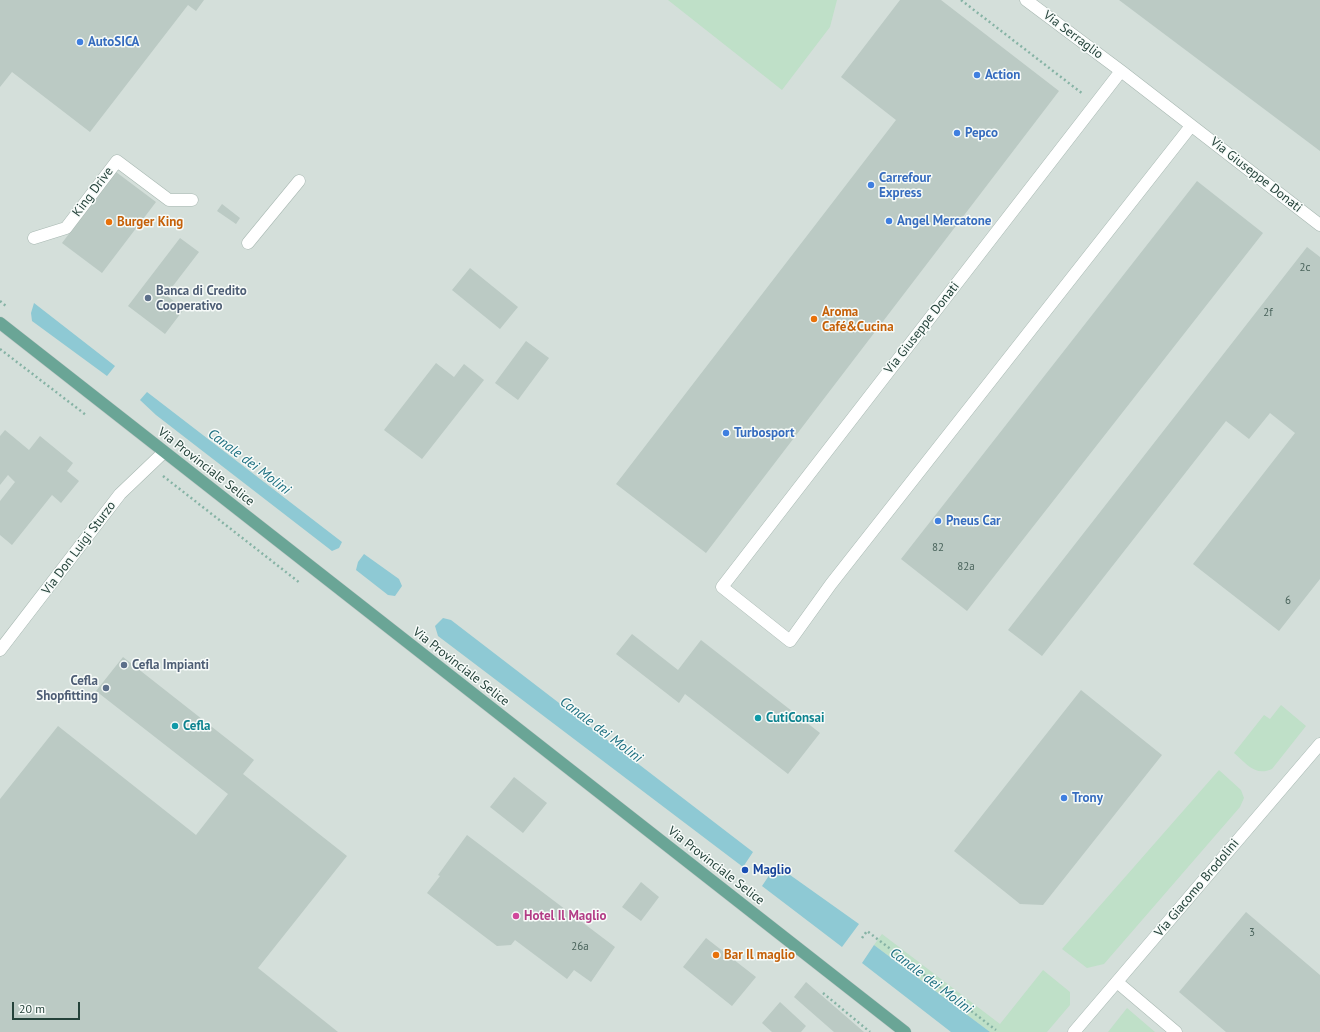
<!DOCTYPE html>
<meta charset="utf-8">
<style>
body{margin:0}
#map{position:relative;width:1320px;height:1032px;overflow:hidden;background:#e6efeb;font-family:"PT Sans",sans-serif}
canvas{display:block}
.scale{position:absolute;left:12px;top:1002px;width:68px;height:18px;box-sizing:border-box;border:2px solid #24423a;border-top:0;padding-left:5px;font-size:12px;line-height:14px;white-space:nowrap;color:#24423a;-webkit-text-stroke:3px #f7fbf9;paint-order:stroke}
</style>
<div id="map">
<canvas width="1320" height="1032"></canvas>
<div class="scale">20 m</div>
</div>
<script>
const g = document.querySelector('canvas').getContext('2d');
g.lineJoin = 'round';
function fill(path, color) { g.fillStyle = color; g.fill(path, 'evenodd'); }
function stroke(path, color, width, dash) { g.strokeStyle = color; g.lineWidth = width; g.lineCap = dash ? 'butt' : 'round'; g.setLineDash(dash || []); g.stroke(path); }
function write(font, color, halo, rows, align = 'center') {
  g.font = font + ' "PT Sans",sans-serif'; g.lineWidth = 3; g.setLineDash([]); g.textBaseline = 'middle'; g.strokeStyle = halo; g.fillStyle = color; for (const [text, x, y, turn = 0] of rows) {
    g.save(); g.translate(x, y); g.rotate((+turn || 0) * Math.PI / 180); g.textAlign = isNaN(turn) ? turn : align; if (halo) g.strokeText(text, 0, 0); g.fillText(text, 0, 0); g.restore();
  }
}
const built = new Path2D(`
 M0 0H1320V1032H0Z`);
const green = new Path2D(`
 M668 0H837L830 27 782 90Z
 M1281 705 1306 726 1272 769C1255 777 1246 763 1234 753L1264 715 1270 719Z
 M1219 770 1241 790 1244 798 1240 807 1104 964 1087 968 1062 949Z
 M882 934 1000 1024 1043 970 1070 992V1005L1047 1032H990L874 945Z
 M1127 1008 1155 1032H1108Z`);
const water = new Path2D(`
 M34 303 115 366 107 376 32 321 31 313Z
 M147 392 342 542 339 548 332 551 156 415 140 400Z
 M364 554 399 579 402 586 395 596 388 595 356 570 358 562Z
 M443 618 451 620 753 852 743 867 438 636 435 626Z
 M776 865 859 924 842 947 762 886Z
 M874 945 990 1032H951L862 963Z`);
const building = new Path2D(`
 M0 0H204L196 11 188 5 90 132 12 72 0 87Z
 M900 0H941L1059 91 706 553 616 484 896 120 841 77Z
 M1119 0H1320V151Z
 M116 172 156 202 102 273 62 243Z
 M1197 181 1263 233 967 611 901 559Z
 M222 204 240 218 236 224 217 211Z
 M180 238 199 252 166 295 184 309 165 334 128 306Z
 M1307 247 1320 257V579L1279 631 1193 564 1295 433 1270 413 1249 439 1226 421 1042 656 1008 630Z
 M470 268 518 307 500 329 452 290Z
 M526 341 549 358 518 400 495 383Z
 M436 363 454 377 464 364 484 380 422 459 384 430Z
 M5 430 29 450 40 436 73 463 67 471 79 481 61 503 52 495 12 545 0 535V501L15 482 8 475 0 485V436Z
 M632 634 678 670 701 640 820 733 788 774 685 694 679 703 616 654Z
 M123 657 254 760 243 774 347 856 258 968 338 1032H0V799L58 726 196 835 228 794 96 691Z
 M1081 690 1162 755 1043 905 1020 904 954 851Z
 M514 777 547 803 523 833 490 807Z
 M467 835 615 947 591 982 574 970 567 979 515 940 511 945 497 946 427 893 440 876 438 875Z
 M641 882 659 897 641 921 622 907Z
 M1246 912 1320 975V1032H1226L1179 992Z
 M706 938 756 977 732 1006 683 967Z
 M806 982 864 1032H834L794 997Z
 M780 1002 806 1026 801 1032H772L762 1023Z`);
const path = new Path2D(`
 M961 0 1083 94
 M0 301 6 306
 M0 349 86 415
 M163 476 300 583
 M862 938 867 931 996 1030
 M823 993 870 1032`);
const lane = new Path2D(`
 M34 238 66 228 117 161 169 200H192
 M248 243 299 181
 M1117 982 1176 1032`);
const street = new Path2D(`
 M1026 0 1121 71 1320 225
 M1121 71 722 587 790 641 831 584 1191 126
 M0 650 120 494 164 452
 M1074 1032 1320 744`);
const primary = new Path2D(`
 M0 323 905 1032`);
const markers = [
 [80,42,4,"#3f7fe0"],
 [977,75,4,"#3f7fe0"],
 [957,133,4,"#3f7fe0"],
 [871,185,4,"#3f7fe0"],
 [889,221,4,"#3f7fe0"],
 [109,222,4,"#e8710a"],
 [148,298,4,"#5c6f8a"],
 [814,319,4,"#e8710a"],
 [726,433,4,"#3f7fe0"],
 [938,521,4,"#3f7fe0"],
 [124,665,4,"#5c6f8a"],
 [106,688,4,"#5c6f8a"],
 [758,718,4,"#0f9aa8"],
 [175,726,4,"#0f9aa8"],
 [1064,798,4,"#3f7fe0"],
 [745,870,4,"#1a4fb4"],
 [516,916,4,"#d1479c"],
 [716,955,4,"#e8710a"]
];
const numberNames = [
 ["2c",1305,268],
 ["2f",1268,313],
 ["82",938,548],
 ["82a",966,567],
 ["6",1288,601],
 ["3",1252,933],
 ["26a",580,947]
];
const streetNames = [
 ["Via Serraglio",1073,35,37],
 ["Via Giuseppe Donati",1256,175,38],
 ["King Drive",93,192,-53],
 ["Via Giuseppe Donati",922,328,-52],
 ["Via Provinciale Selice",206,467,38],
 ["Via Don Luigi Sturzo",79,548,-53],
 ["Via Provinciale Selice",461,667,38],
 ["Via Provinciale Selice",716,866,38],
 ["Via Giacomo Brodolini",1197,888,-50]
];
const shopNames = [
 ["AutoSICA",88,42],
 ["Action",985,75],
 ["Pepco",965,133],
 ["Carrefour",879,178],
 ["Express",879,193],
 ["Angel Mercatone",897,221],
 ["Turbosport",734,433],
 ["Pneus Car",946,521],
 ["Trony",1072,798]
];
const foodNames = [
 ["Burger King",117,222],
 ["Aroma",822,312],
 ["Café&Cucina",822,327],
 ["Bar Il maglio",724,955]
];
const serviceNames = [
 ["Banca di Credito",156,291],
 ["Cooperativo",156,306],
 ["Cefla Impianti",132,665],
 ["Cefla",98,681,"right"],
 ["Shopfitting",98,696,"right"]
];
const cultureNames = [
 ["CutiConsai",766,718],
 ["Cefla",183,726]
];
const transitNames = [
 ["Maglio",753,870]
];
const hotelNames = [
 ["Hotel Il Maglio",524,916]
];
const waterNames = [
 ["Canale dei Molini",249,462,37],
 ["Canale dei Molini",601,730,37],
 ["Canale dei Molini",931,981,37]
];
fill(built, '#d4dfda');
fill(green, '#bfe0c8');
fill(water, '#8ec9d4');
fill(building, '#bbcac4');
stroke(lane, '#a8b8b2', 13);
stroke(street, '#a8b8b2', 13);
stroke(primary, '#c2cac8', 13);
stroke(path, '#86b3a5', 2.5, [2, 3]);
stroke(lane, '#fff', 12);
stroke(street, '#fff', 12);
stroke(primary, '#6aa596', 12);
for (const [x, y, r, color] of markers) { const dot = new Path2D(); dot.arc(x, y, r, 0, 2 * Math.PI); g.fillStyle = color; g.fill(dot); stroke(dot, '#f7fbf9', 1.5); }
write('11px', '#4a645c', null, numberNames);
write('13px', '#24423a', '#f7fbf9', streetNames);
write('bold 13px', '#366cbe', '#f7fbf9', shopNames, 'left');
write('bold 13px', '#c56008', '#f7fbf9', foodNames, 'left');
write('bold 13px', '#4e5e75', '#f7fbf9', serviceNames, 'left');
write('bold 13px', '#0d838f', '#f7fbf9', cultureNames, 'left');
write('bold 13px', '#164399', '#f7fbf9', transitNames, 'left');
write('bold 13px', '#b23c85', '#f7fbf9', hotelNames, 'left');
write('italic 14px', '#1c6f80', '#f7fbf9', waterNames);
</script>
